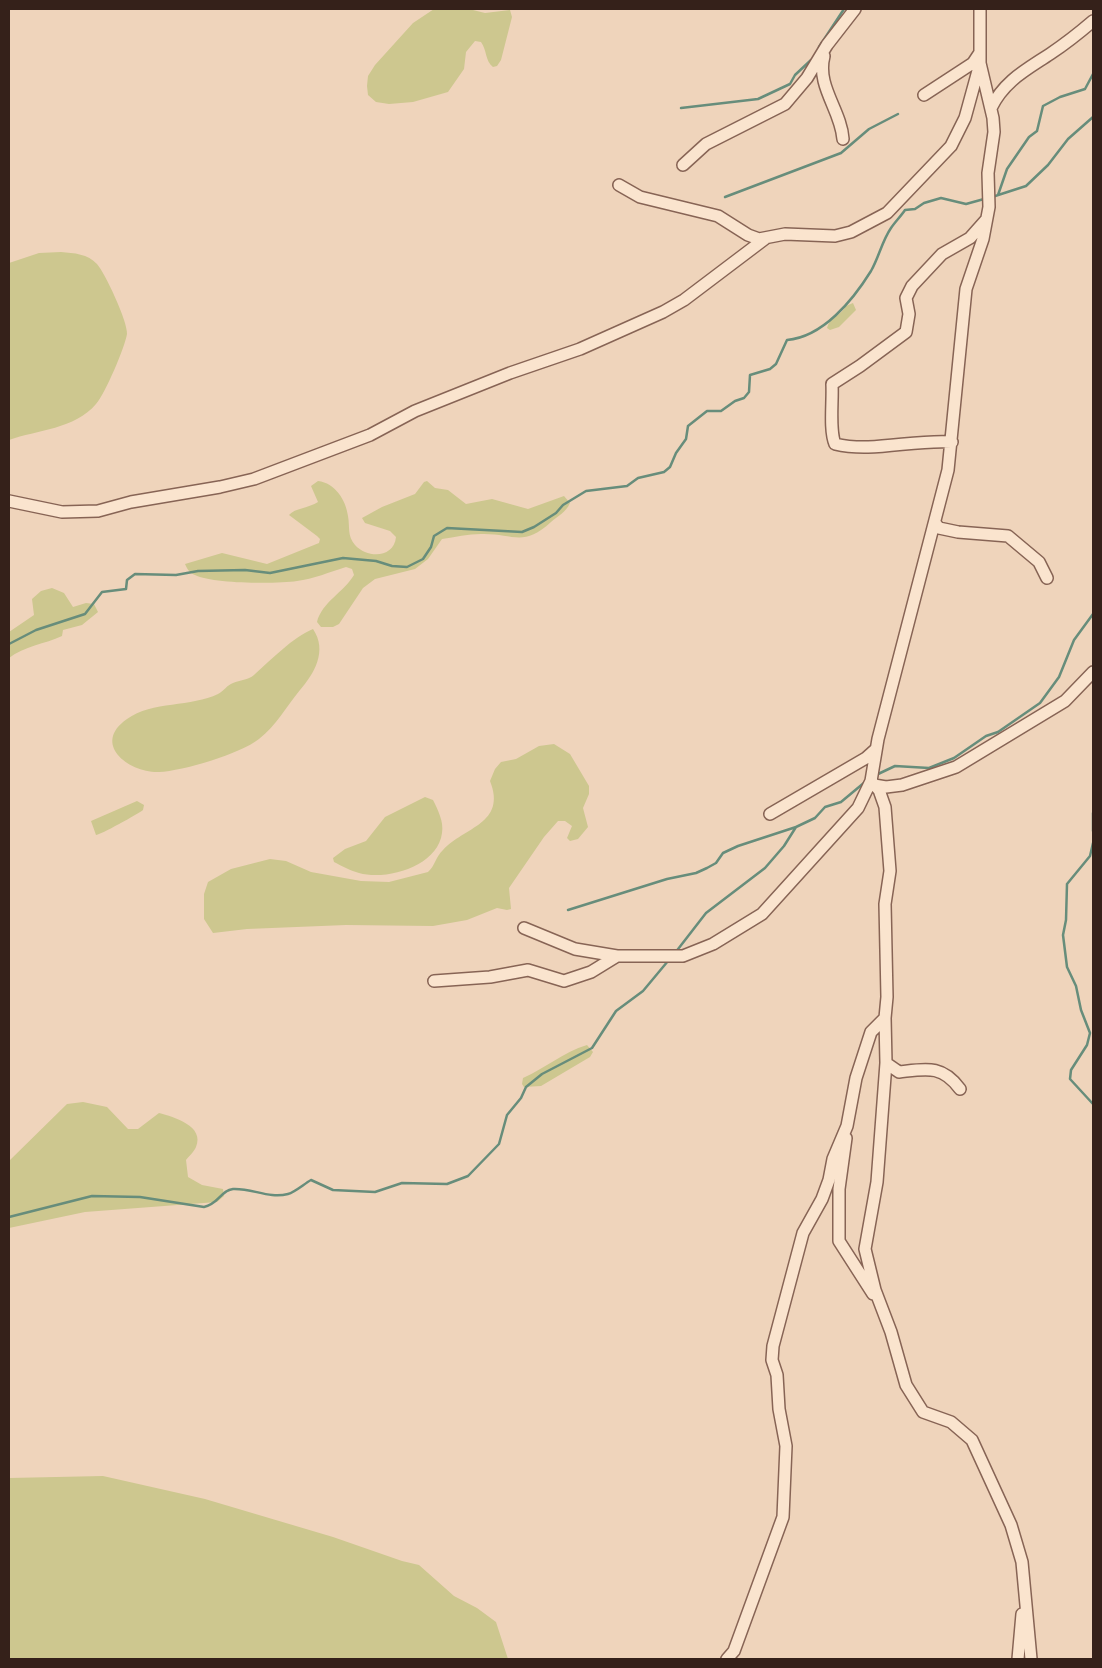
<!DOCTYPE html>
<style>
body{margin:0}
#map{position:relative;width:1102px;height:1668px;overflow:hidden;background:#efd4bb;font-family:"Roboto Serif",serif}
canvas{display:block}
.frame{position:absolute;inset:0;border:10px solid #35211a;pointer-events:none}
</style>
<div id="map">
<canvas width="1102" height="1668"></canvas>
<div class="frame"></div>
</div>
<script>
const g = document.querySelector('canvas').getContext('2d');
g.lineJoin = 'round';
function fill(path, color) { g.fillStyle = color; g.fill(path, 'evenodd'); }
function stroke(path, color, width, dash) { g.strokeStyle = color; g.lineWidth = width; g.lineCap = dash ? 'butt' : 'round'; g.setLineDash(dash || []); g.stroke(path); }
const green = new Path2D(`
 M434 9H469L485 13 510 10 512 17 501 60 497 66 493 67C485 61 487 50 481 42L475 41 466 52 464 69 448 92 413 102 389 104 376 102 368 95 367 86 368 76 375 65 413 23Z
 M61 252C74 253 88 254 97 264 105 273 128 322 127 334 125 347 105 394 96 404 75 429 37 430 9 440V263L39 253Z
 M853 303 856 310 839 327 830 330 827 328C829 318 842 315 846 306Z
 M318 481C335 483 346 500 348 516 350 527 347 536 355 545 368 559 394 558 396 537L390 531 365 523 362 518 382 507 415 494 424 482 427 481 435 488 448 490 466 504 492 499 528 509 564 496 570 503C566 512 558 516 551 522 523 548 513 533 481 534 468 534 455 537 442 539L428 559 415 569 375 579 363 588 339 624 333 627H321L317 622C322 602 344 592 354 575L352 569 346 567C330 572 313 579 297 581 277 584 212 584 195 575 190 573 187 569 185 564L222 553 267 564 319 543 320 539 317 536 289 515C295 508 309 508 318 502L311 486Z
 M52 588 64 593 73 607 86 603 94 604 98 612 82 625 63 630 62 636C45 644 24 646 9 658V632L34 615 32 599 41 591Z
 M313 629C328 651 314 674 300 690 286 707 276 726 259 739 240 754 183 771 159 772 129 773 91 744 127 719 152 701 192 707 218 694 224 691 227 685 233 683 240 680 248 680 254 675 271 660 293 637 313 629Z
 M554 744 570 754 589 786V794L583 808 588 827 578 839 570 841 567 838 572 826 565 821H558L544 837 509 888 511 909 507 910 497 908 467 920 433 926 346 925 247 929 213 933 204 919V894L208 882 231 869 270 859 286 861 311 872 361 881 389 882 428 872C435 866 436 856 443 850 464 827 507 824 490 781L495 769 501 762 516 759 539 746Z
 M425 797 433 800C438 810 444 822 442 833 438 866 387 881 359 873 351 871 342 866 334 862L333 858 345 849 366 841 385 817Z
 M137 801 144 805 143 810C138 814 100 835 96 835L91 821Z
 M587 1045 593 1052 590 1057 541 1086 524 1087 522 1084 523 1078C546 1068 563 1052 587 1045Z
 M83 1102 107 1107 128 1129H138L159 1113C174 1117 205 1126 196 1147 194 1152 189 1156 186 1160L188 1177 202 1185 223 1189 224 1196 217 1202 85 1212 9 1228V1161L67 1104Z
 M103 1476 205 1499 333 1537 402 1561 419 1565 454 1596 477 1608 496 1622 508 1659H9V1478Z`);
const stream = new Path2D(`
 M819 47 844 9
 M681 108 758 99 790 84 795 75 811 60
 M998 195 1007 169 1029 137 1037 131 1043 106 1060 97 1085 89 1093 74
 M725 197 841 153 869 129 898 114
 M992 197 1026 186 1048 165 1068 139 1093 117
 M9 644 36 630 85 614 102 592 126 589 127 580 135 574 176 575 198 571 245 570 270 573 343 558 376 561 392 566 407 567 423 559 431 547 434 536 447 528 522 532 534 527 556 513 563 505 586 491 627 486 638 478 664 472 670 467 676 453 686 439 688 426 707 411H721L735 401 744 398 749 392 750 375 770 369 776 364 787 340C823 337 853 300 871 271 879 257 882 241 891 228 895 222 901 216 905 210L915 209 924 203 941 198 966 204 984 199
 M876 775 895 766 929 768 954 758 986 736 998 732 1040 703 1059 677 1074 640 1093 614
 M1093 813V831
 M1093 843 1090 856 1067 884 1066 920 1063 935 1067 967 1076 986 1081 1010 1090 1033 1087 1045 1071 1070 1070 1079 1093 1104
 M568 910 667 879 696 873 707 868 716 863 723 853 738 846 796 827
 M675 953 706 913 765 868 784 846 796 827 815 818 825 807 841 802 865 782
 M9 1217 92 1196 140 1197 204 1207C219 1204 221 1190 233 1189 252 1188 269 1199 288 1194 295 1192 304 1184 311 1180L333 1190 375 1192 402 1183 447 1184 468 1176 499 1144 507 1115 521 1098 526 1087 542 1074 592 1048 616 1011 643 991 668 961`);
const minor = new Path2D(`
 M824 56C816 86 841 110 843 139
 M924 95 973 63 979 54
 M991 108C1004 81 1026 70 1050 54 1065 44 1079 33 1093 21
 M683 165 706 144 785 104 807 78 827 45 855 9
 M619 185 640 197 718 216 748 235 759 239 785 234 835 236 851 232 887 213 951 146 965 118 979 67
 M952 442C913 439 873 453 835 444 829 430 833 401 832 384L860 366 906 332 909 314 906 298 912 286 942 254 970 238 986 220
 M9 501 62 512 98 511 131 502 220 487 254 479 370 435 415 411 510 373 580 349 663 312 684 300 766 238
 M935 523 939 528 958 532 1008 536 1039 562 1047 578
 M874 785 886 787 902 785 956 767 1065 701 1093 672
 M770 814 866 758 876 749
 M524 928 575 949 617 956H683L713 944 762 914 858 808 871 781
 M434 981 490 977 528 970 564 981 591 972 617 956
 M885 1018 886 1063 877 1182 865 1249 875 1290 891 1332 906 1385 923 1412 951 1422 972 1440 1011 1525 1022 1562 1031 1659
 M886 1063 899 1072C925 1069 942 1064 960 1089
 M846 1138 839 1189V1241L873 1294
 M727 1659 734 1651 783 1517 786 1446 779 1409 777 1375 772 1360 773 1346 803 1233 822 1199 829 1180 833 1159 847 1126 856 1078 871 1032 885 1018 887 997 885 904 890 871 885 807 879 790 871 781 878 739 948 470 966 289 983 239 989 207 988 173 994 132 993 118 980 63V9
 M1018 1659 1022 1614`);
fill(green, '#cdc78f');
stroke(stream, '#678d7b', 2.5);
stroke(minor, '#876455', 14);
stroke(minor, '#fae4ce', 11);
</script>
